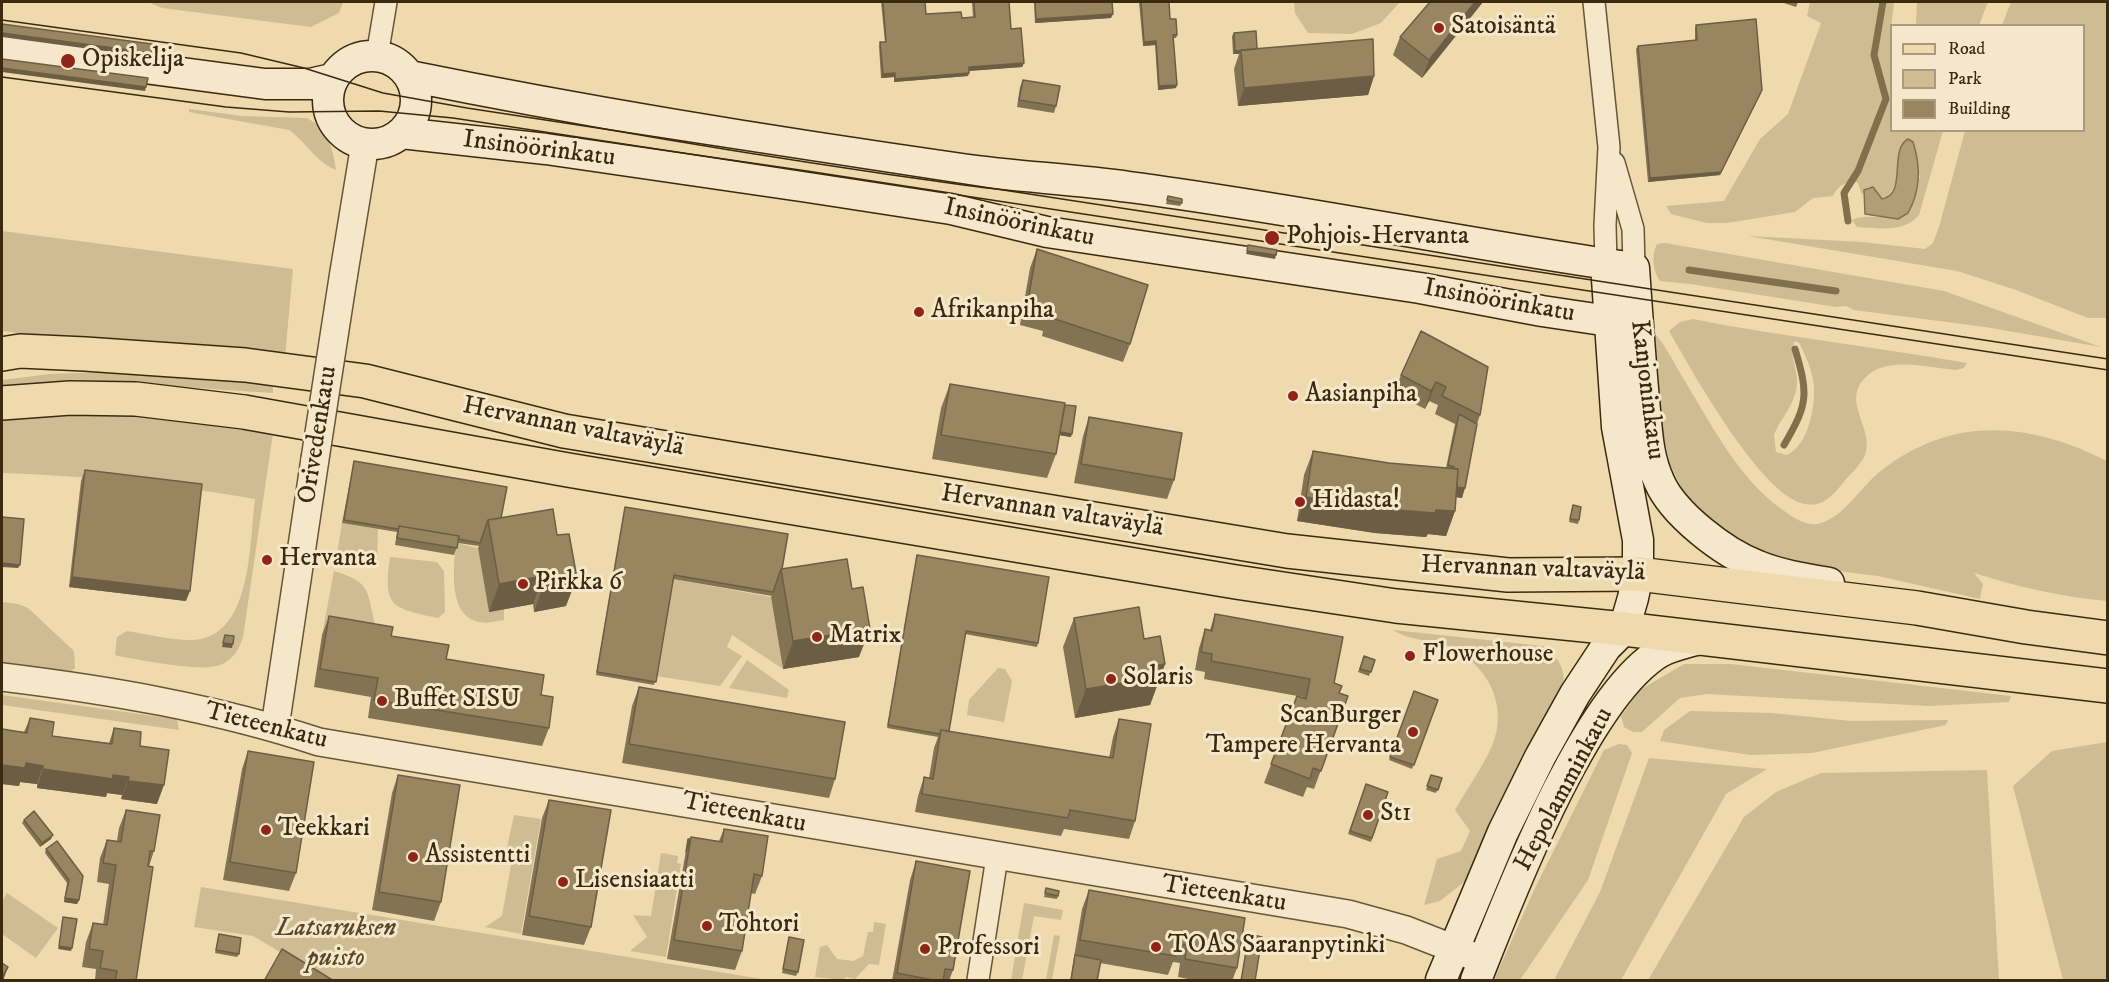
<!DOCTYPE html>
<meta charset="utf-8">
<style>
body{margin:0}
#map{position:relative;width:2109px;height:982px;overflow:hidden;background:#eedaad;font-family:"IM FELL DW Pica",serif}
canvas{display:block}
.frame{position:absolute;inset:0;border:3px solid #3c2a0f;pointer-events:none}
.legend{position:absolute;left:1890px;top:24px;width:195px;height:108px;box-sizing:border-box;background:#f4e7ca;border:2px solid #aa9b7f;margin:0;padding:8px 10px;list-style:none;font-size:18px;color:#3c2a0f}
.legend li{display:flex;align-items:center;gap:12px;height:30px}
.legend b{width:30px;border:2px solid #aa9b7f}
</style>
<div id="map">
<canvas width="2109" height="982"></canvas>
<div class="frame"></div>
<ul class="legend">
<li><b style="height:8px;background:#eedaad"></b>Road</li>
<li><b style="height:16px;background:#d0bc92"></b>Park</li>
<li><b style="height:16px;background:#998661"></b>Building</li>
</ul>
</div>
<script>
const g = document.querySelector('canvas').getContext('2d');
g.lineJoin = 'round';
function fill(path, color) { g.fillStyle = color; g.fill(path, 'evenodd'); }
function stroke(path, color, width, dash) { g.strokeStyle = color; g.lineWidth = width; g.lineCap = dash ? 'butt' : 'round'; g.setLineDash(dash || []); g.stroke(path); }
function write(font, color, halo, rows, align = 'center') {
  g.font = font + ' "IM FELL DW Pica",serif'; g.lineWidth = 6; g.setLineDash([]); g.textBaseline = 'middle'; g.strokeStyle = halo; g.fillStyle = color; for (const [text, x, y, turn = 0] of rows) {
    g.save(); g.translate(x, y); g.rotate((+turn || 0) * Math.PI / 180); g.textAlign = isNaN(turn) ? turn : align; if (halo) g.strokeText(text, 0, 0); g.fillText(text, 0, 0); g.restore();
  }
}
const green = new Path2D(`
 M148 2H343L339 13 311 27 162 8Z
 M1294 2H1400L1381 23 1352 34 1308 33 1295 13Z
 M1810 2H1894L1890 37 1892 130 1943 131 1919 215C1904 233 1879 228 1857 227L1852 220C1870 212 1888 223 1908 213L1920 176 1899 152 1896 184 1887 198 1879 197 1873 187H1868L1862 195 1858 183C1847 179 1837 187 1833 196L1813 198 1795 212 1727 223H1707L1671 214 1666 206 1724 201 1760 139 1788 114 1821 23 1807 16Z
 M1917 2H1988L1979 25 1916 26Z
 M2011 2H2107V318H2088L2016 290 1957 271 1748 236 1862 242 1925 249 1933 243 1939 227 1965 131 2084 130V26L2002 25Z
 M189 109 242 116 307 118C328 129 333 148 336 170 317 163 306 142 289 130L189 112Z
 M2 231 293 269 285 357 95 342 2 331Z
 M1665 243 1944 291 2101 347 1985 327 1854 310 1846 306 1836 307 1690 284 1660 281C1653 272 1651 255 1657 244Z
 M1693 319C1784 337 1876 347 1967 363L1964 368 1956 370C1929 368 1886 355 1865 378 1841 402 1875 429 1865 455 1861 465 1849 475 1842 484 1831 498 1820 509 1801 503 1758 490 1692 371 1669 331L1680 322ZM1795 341 1799 343C1806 356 1813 372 1814 387 1815 409 1808 445 1787 455L1776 452 1774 435C1781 417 1796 404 1797 383 1798 369 1788 355 1795 341Z
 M1653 332C1664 343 1672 359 1680 373 1708 418 1736 476 1780 508 1791 516 1806 528 1821 523 1845 516 1862 485 1882 470 1953 415 2030 422 2107 461V601C2062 597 2018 587 1974 573L1983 584 1980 599 1878 576 1796 566 1761 554 1711 521 1685 494 1670 465 1663 433Z
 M102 372 273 383V393C182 387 92 379 2 387V380L50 374Z
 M144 411 273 433 243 637C239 650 233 660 220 665 201 673 139 659 117 656L115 654 117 637 127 631C147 634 170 640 190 640 253 640 249 543 255 499 171 484 87 476 2 473V415Z
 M342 523 378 529 377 562 372 565 336 560Z
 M456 543 478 548 489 611 504 609V620C497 621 487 624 480 622 447 617 454 566 456 543Z
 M390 557 437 562 444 571 445 612 438 618C391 608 383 607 390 557Z
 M334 571C373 583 366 591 376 627L322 635Z
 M673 579 771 597 783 669 732 635 727 647 742 656 720 686 656 676Z
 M2 602 18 604 28 608 74 651 75 668 71 671 2 664Z
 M1393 630 1543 646C1560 659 1566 669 1563 690L1464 882 1440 901 1424 905 1437 859 1461 851 1470 831 1455 810C1467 789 1482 768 1492 746 1509 706 1488 665 1450 647 1431 639 1412 642 1393 630Z
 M747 660 789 690 787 698 729 688Z
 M1684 664H1731L2011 696 2009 702 1929 706 1707 694 1680 698 1642 732H1633L1624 727 1621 716 1640 690Z
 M998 668 1005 669 1012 681 1004 722 967 715 969 700Z
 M2 695 177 719 179 730 2 705Z
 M1690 711 1772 713 1851 721 1948 720 1946 725 1812 753 1750 755 1660 741 1664 730Z
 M2107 742V980H2063L2013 786 2052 751Z
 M1619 744 1627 745 1632 753 1588 880 1520 980H1494L1535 888 1604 750Z
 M1649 758 1767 769 1726 794 1621 980H1554L1600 892Z
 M1987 770 1999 980H1648L1744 817 1776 792 1821 773Z
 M514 815 541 819 521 934 485 927 502 916 513 854 506 852Z
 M661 853 678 856 677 863 681 864 666 957 630 951 647 937 633 915 651 916Z
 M201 887 768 980H327L253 936 194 927Z
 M7 893 58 928 36 958 2 934V901Z
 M1024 903 1063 910 1061 920 1034 916 1022 980H1011Z
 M874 922 886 924 879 965 869 964 855 979 846 977 843 980 815 977 820 947 827 945 837 959 853 961 863 956 868 932H873Z
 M1054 935 1060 936 1052 980H1046Z`);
const water = new Path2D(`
 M1908 139 1913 142C1921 167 1921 190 1908 213L1898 219 1865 214 1864 190 1873 187 1882 199C1908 194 1888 150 1908 139Z`);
const stream = new Path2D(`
 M1848 221 1844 193 1858 171 1886 99 1874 55 1883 2
 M1689 270 1836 291
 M1784 445C1809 403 1808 393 1795 349`);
const minor = new Path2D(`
 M1594 2 1609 147 1605 225 1606 264
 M377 56 386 2
 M1614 163 1633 229 1634 268
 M978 980 997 857`);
const tertiary = new Path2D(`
 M343 278 365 144
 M2 677C109 690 216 708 319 742L1348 914 1406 930 1475 957
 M275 727 315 459`);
const secondary = new Path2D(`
 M2 49 265 84H310L332 79
 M328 100a44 44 0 1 1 88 0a44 44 0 1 1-88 0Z
 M409 76C592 113 777 143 962 169 1017 177 1074 179 1129 187 1298 209 1465 244 1634 268 1637 312 1640 356 1644 400 1647 428 1647 455 1659 481 1673 514 1724 553 1758 566 1780 575 1805 579 1829 583
 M401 133 546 149 808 187 951 209 1047 232 1420 288 1542 311 1636 325
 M1441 980 1503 832 1540 757 1575 694 1606 647 1624 629 1633 598 1638 574V540L1617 427 1606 264
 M1476 980C1509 897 1584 698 1660 652 1671 646 1686 643 1699 639`);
const primary = new Path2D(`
 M2 354 20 351 85 354 245 365 365 381 564 431 1287 551 1508 575 1638 574
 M2 403 70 398 136 399 244 412 568 470 1236 582 1396 606 1624 629`);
const trunk = new Path2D(`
 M1638 574 1917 608 2026 627 2108 638
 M1624 629 2108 686`);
const tram = new Path2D(`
 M2 20 241 53 304 68 383 93 467 108 2108 359
 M2 77 226 107 289 112 379 111 453 118 2108 370`);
const tertiaryBridge = new Path2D(`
 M315 459 343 278`);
const wall = new Path2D(`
 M881 2H925L926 14 962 18H973L972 2H1009L1011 29 1024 63 1022 67 969 71 968 76 894 82V77L881 78 879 46 880 42H885Z
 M1034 2H1112L1111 18 1035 23Z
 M1139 2H1169L1170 19 1177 35 1176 38H1173L1176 88 1158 90 1155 45 1143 46Z
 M1430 2H1483L1422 78 1393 55 1400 37Z
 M1781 2H1798L1796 7Z
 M1696 25 1761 93 1720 175 1648 182 1636 49 1638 46 1695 40V28Z
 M1234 33 1257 49 1374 76 1368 95 1238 106 1234 69 1239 54H1233L1232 36Z
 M1023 80 1056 106 1054 113 1017 107 1020 87Z
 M1168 196 1182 203 1180 206 1166 204Z
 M1037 249 1130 344 1123 362 1042 336 1043 331 1020 325 1030 268Z
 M1421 331 1480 415 1477 424 1462 498 1456 497 1455 511 1446 536 1428 534 1426 537 1375 533 1297 521 1304 475 1313 451 1389 463 1446 468 1455 424 1435 414 1438 405 1429 401 1425 409 1394 393 1401 375Z
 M950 384 1071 437 1059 435 1056 454 1047 478 932 459 941 408Z
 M1089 417 1174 480 1167 499 1074 483 1083 436Z
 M354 461 501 518 566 606 534 612 533 604 489 612 478 548 479 546 458 543 454 555 395 545 397 532 342 523Z
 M85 470 186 601 69 587 81 481Z
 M1573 505 1579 520 1578 524 1569 522Z
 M625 507 782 569 859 657 783 669 771 597 772 596 673 579 654 685 596 675Z
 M917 555 1038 643 1037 647 965 634 949 731 1109 758 1113 737 1119 719 1135 821 1129 839 1064 829 1061 836 915 812 918 796 924 777 929 778 934 748 938 737 887 728Z
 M1215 614 1334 683 1339 693 1348 696 1314 789 1307 787 1303 797 1264 783 1297 696 1303 698V697L1204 679 1205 672 1195 670 1199 648 1205 629 1210 630Z
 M329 616 391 636 446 659 541 695 549 728 542 746 368 718 371 697 314 687 322 635Z
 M1074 618 1144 639 1165 664 1150 705 1075 718 1063 647Z
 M1364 656 1375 660 1369 676 1358 672Z
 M639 687 835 779 829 798 622 763 632 706Z
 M1414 691 1438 700 1412 769 1389 760Z
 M30 718 52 736 109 743 114 728 140 746 157 804 121 799 122 795 107 793 106 797 37 788V784L20 782 19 786 2 784V729L24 732Z
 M248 751 296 873 289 891 223 880 242 769Z
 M398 775 441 902 434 921 372 910 392 793Z
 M1431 775 1442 778 1436 793 1426 790Z
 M1366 784 1388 792 1371 842 1348 834Z
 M549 800 591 927 584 945 522 935 542 818Z
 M126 810 154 851 149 866 136 981H95L96 969 82 967 86 942 93 923 103 925 109 884 97 882 100 858 107 840 117 841 119 828Z
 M24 820 51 839 40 847 22 823Z
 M724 829 762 876 755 894 751 893 742 951 735 970 667 959 688 839 719 841Z
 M57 841 79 900 77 904 64 902 67 883 45 853 46 849Z
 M916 861 953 970 949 981H892L910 880Z
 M1046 888 1059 891 1057 899 1044 897Z
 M1089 890 1237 968 1232 981H1198L1178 977 1180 963 1173 962 1168 975 1100 963 1097 981H1070L1082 909Z
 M219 934 239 954 237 957 215 953Z
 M789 937 798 972 796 976 782 973Z`);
const shadedWall = new Path2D(`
 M1475 2H1483L1422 78 1429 60Z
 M1113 14 1111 18 1035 23 1036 19Z
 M2 33 151 53 149 57 2 37Z
 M1156 41 1155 45 1143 46 1144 42Z
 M1235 51H1241L1239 54H1233Z
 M1024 63 1022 67 967 71 969 67Z
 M2 68 146 87 145 91 2 72Z
 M895 73 894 77 881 78 883 74Z
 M969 73 968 76 894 82 895 79Z
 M1374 76 1368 95 1238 106 1244 88Z
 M1177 85 1176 88 1158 90 1159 86Z
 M1761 93 1720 175 1648 182 1650 178Z
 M1247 251 1276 255 1275 259 1246 254Z
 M1436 382 1429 401 1425 409 1431 391Z
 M1059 432 1072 434 1071 437 1058 435Z
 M1452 486 1465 488 1462 498 1449 496Z
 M1306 497 1436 510 1455 511 1446 536 1428 534 1426 537 1375 533 1297 521Z
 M2 563 20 565 18 568 2 567Z
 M543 576 533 604 489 612 499 584Z
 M72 577 190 591 186 601 69 587Z
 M577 578 566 606 534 612 544 584Z
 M870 629 859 657 783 669 793 641Z
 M223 643 233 644 232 648 222 647Z
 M1165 664 1150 705 1075 718 1086 689 1159 665Z
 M26 763 43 766 37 784 20 782 19 786 2 784V765Z
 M43 769 113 775 129 777 122 795 107 793 106 797 37 788Z
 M128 781 164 785 157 804 121 799Z
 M53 835 51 839 40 847 42 843Z
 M65 898 79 900 77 904 64 902Z
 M59 946 72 948 71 951 58 949Z
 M8 967 3 981H2V977Z`);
const building = new Path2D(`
 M883 2H925L926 14 961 12 962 18 975 17 974 2H1009L1011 29 1021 28 1024 63 969 67V73L895 79V73L883 74 880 42H886Z
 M1035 2H1112L1113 14 1036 19Z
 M1141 2H1169L1170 19H1176L1177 35H1173L1177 85 1159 86 1156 41 1144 42Z
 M1430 2H1475L1429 60 1400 37Z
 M1756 19 1762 90 1721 172 1650 178 1638 46 1697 40 1696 25Z
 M2 24 152 44 151 53 2 33Z
 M1256 31 1257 49 1235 51 1234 33Z
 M1373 39 1374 76 1244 88 1241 50Z
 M2 59 148 78 146 87 2 68Z
 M1023 80 1060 86 1056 106 1019 100Z
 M1168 196 1182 199V203L1167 200Z
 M1248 245 1277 250 1276 255 1247 251Z
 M1037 249 1148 285 1130 344 1049 317 1050 312 1027 306Z
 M1421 331 1488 367 1480 415 1442 396 1446 387 1436 382 1431 391 1401 375Z
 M950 384 1065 403 1056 454 941 435Z
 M1065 405 1076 406 1072 434 1060 432Z
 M1459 414 1477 424 1465 488 1457 487 1458 469H1454V467L1448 465Z
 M1089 417 1182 433 1174 480 1081 464Z
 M1313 451 1389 463 1458 469 1455 511 1436 510 1435 513 1384 509 1306 497Z
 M354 461 507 487 501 518 488 520 480 543 458 539 459 536 399 526 398 529 344 520Z
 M85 470 202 484 190 591 72 577Z
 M1573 505 1581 507 1579 520 1570 519Z
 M625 507 788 534 782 569H781L773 592 674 575 656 682 597 672Z
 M553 509 557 535 569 534 577 578 544 584 543 576 499 584 488 520Z
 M2 517 24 519 20 565 2 563Z
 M399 526 459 536 457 548 397 538Z
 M917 555 1049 577 1038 643 966 631 949 731 941 730 940 734 888 725Z
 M847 559 852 589 863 587 870 629 793 641 781 569Z
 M1139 607 1144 639 1160 636 1165 664 1159 665 1160 677 1086 689 1074 618Z
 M1215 614 1343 637 1334 683 1342 686 1339 693 1348 696 1321 771 1313 768 1310 779 1271 764 1297 696 1306 699 1310 679 1211 661 1212 654 1201 652 1205 629 1212 631Z
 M329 616 393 627 391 636 449 645 446 659 544 675 541 695 553 697 549 728 374 700 378 678 320 669Z
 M225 635 234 636 233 644 223 643Z
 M1364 656 1375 660 1371 672 1360 669Z
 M639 687 845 722 835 779 629 744Z
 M1414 691 1438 700 1414 765 1390 757Z
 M30 718 54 722 52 736 112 744 114 728 141 732 140 746 169 750 164 785 128 781 129 777 113 775V779L43 769V766L26 763 25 768 2 765V729L27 733Z
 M1119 719 1151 724 1135 821 1070 810 1068 818 922 794 924 777 933 779 941 730 1113 758Z
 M248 751 314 762 296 873 230 862Z
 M398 775 460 785 441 902 379 892Z
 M1431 775 1442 778 1438 790 1427 786Z
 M1366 784 1388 792 1372 838 1350 831Z
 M549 800 611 810 591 927 529 916Z
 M126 810 160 815 154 851H150L148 866 153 867 136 981H115L117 971 100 968 103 951 89 949 93 923 107 925 116 865 103 863 107 840 121 842Z
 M34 811 53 835 42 843 24 820Z
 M724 829 768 836 762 876 754 874 742 951 674 940 691 837 722 842Z
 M688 839H690L686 852Z
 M57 841 83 876 79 900 65 898 69 880 46 849Z
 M916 861 970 871 953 970 945 969 943 981H938L897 973Z
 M1046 888 1059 891 1058 896 1045 893Z
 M1089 890 1245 918 1237 968 1185 959 1187 945 1177 943 1175 956 1080 940Z
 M63 917 77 919 72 948 59 946Z
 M219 934 241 938 239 954 216 950Z
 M1249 934 1262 937 1255 981H1241Z
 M789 937 804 940 798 972 783 969Z
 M282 949 334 981H264Z
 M1075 955 1101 960 1097 981H1071Z
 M2 963 8 967 2 977Z`);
const markers = [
 [1439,28,6,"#8f2418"],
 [68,61,8,"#8f2418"],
 [1272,238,8,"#8f2418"],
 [919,312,6,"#8f2418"],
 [1293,396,6,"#8f2418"],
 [1300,502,6,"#8f2418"],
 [267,560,6,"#8f2418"],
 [523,584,6,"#8f2418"],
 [817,637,6,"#8f2418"],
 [1410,656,6,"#8f2418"],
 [1111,679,6,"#8f2418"],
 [382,701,6,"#8f2418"],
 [1413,732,6,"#8f2418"],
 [1368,815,6,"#8f2418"],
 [266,830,6,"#8f2418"],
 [413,857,6,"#8f2418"],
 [563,882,6,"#8f2418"],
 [707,926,6,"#8f2418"],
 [1156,947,6,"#8f2418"],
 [925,949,6,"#8f2418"]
];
const poiNames = [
 ["Satoisäntä",1451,28],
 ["Opiskelija",82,61],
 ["Pohjois-Hervanta",1286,238],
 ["Afrikanpiha",931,312],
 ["Aasianpiha",1305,396],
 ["Hidasta!",1312,502],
 ["Hervanta",279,560],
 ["Pirkka 6",535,584],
 ["Matrix",829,637],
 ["Flowerhouse",1422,656],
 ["Solaris",1123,679],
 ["Buffet SISU",394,701],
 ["ScanBurger",1401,717,"right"],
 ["Tampere Hervanta",1401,747,"right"],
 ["St1",1380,815],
 ["Teekkari",278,830],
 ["Assistentti",425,857],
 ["Lisensiaatti",575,882],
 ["Tohtori",719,926],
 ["TOAS Saaranpytinki",1168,947],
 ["Professori",937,949]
];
const streetNames = [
 ["Insinöörinkatu",539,150,7],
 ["Insinöörinkatu",1019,224,12],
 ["Insinöörinkatu",1499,302,10],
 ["Kanjoninkatu",1646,390,83],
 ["Hervannan valtaväylä",573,428,11],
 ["Orivedenkatu",319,435,-81],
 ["Hervannan valtaväylä",1052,512,9],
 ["Hervannan valtaväylä",1533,570,2],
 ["Tieteenkatu",266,727,14],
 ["Hepolamminkatu",1565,790,-62],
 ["Tieteenkatu",744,814,11],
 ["Tieteenkatu",1224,895,9]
];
const parkNames = [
 ["Latsaruksen",336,930],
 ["puisto",336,960]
];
fill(green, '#d0bc92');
fill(water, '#b19e77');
stroke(water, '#82704d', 1.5);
stroke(stream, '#82704d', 7);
stroke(minor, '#685636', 24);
stroke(tertiary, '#685636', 30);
stroke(secondary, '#3c2a0f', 33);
stroke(primary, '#3c2a0f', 36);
stroke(trunk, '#3c2a0f', 36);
stroke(minor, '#f4e7ca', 21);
stroke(tertiary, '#f4e7ca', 27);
stroke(secondary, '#f4e7ca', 30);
stroke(primary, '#eedaad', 33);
stroke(trunk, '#eedaad', 33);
stroke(tram, '#3c2a0f', 1.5);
stroke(tertiaryBridge, '#685636', 30, []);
stroke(tertiaryBridge, '#f4e7ca', 27);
fill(wall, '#847353');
fill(shadedWall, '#6b5e44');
fill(building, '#998661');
stroke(building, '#6b5e44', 1.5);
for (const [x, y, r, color] of markers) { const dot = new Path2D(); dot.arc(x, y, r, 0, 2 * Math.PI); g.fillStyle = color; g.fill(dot); stroke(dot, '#f4e7ca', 2); }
write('26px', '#3c2a0f', '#f4e7ca', poiNames, 'left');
write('26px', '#3c2a0f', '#f4e7ca', streetNames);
write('italic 26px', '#5a4729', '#f4e7ca', parkNames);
</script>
